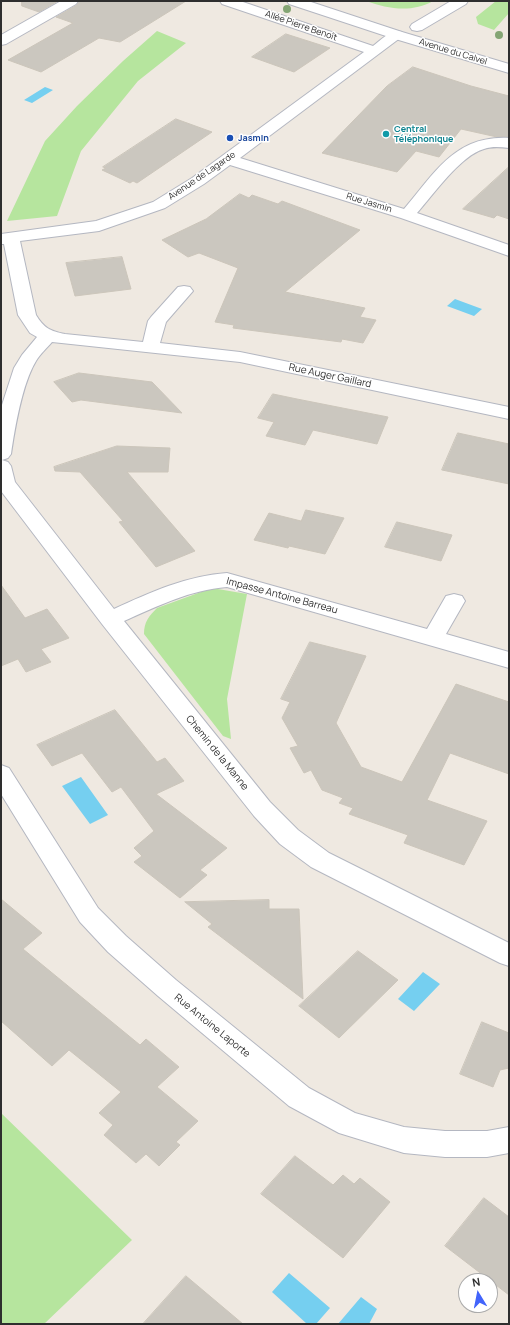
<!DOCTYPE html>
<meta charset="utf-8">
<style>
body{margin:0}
#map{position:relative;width:510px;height:1325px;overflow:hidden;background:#efe9e1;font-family:Manrope,sans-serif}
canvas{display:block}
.frame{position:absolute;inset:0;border:2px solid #2e2e2e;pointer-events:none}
.north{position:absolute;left:458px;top:1273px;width:40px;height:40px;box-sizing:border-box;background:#fff;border:1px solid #ababab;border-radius:50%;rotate:350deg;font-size:11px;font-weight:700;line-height:16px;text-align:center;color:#2e2e2e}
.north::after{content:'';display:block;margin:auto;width:14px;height:18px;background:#4264fb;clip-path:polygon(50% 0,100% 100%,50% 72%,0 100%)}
</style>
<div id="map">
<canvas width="510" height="1325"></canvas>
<div class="frame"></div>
<div class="north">N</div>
</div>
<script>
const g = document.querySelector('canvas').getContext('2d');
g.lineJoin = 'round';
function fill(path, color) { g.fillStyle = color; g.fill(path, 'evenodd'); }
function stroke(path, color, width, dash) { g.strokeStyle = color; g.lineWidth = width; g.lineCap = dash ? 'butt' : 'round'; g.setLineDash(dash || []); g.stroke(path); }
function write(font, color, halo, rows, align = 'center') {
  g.font = font + ' Manrope,sans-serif'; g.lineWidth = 3; g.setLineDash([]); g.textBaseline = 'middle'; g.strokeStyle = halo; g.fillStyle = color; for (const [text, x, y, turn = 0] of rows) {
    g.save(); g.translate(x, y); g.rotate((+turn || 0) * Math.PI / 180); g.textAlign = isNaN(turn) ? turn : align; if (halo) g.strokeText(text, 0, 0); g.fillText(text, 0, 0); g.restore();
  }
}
const green = new Path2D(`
 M366 1H433C412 13 388 9 366 1Z
 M496 1H509V13L494 30 478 24 476 17Z
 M157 31 186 43 138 81 81 151 57 216 7 221 45 141 77 106 123 61Z
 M212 588 247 594 227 699 231 739 223 736 144 634C144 622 149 616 157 608Z
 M1 1113 132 1240 44 1324H1Z`);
const water = new Path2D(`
 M45 87 53 90 32 103 24 100Z
 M455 299 482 309 474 316 447 306Z
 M81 777 108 815 90 824 62 786Z
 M423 972 440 984 414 1011 398 999Z
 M289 1273 330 1308 316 1324H307L272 1292Z
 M361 1297 377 1309 369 1324H338Z`);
const building = new Path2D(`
 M22 1H58L39 12 22 6Z
 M79 1H186L120 42 99 38 41 72 8 60 73 23 56 17 77 5Z
 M286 34 330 48 294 72 252 57Z
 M413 67 471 86 509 96V137H497L461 129 439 157 416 151 397 172 322 153 387 86Z
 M176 119 212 132 137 183 133 181 130 183 102 170 106 168 103 167Z
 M509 167V219L497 215 494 218 463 209Z
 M240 194 249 198 252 195 278 204 282 201 360 230 285 292 365 308 360 317 376 320 363 343 342 339 341 342 233 328 234 325 215 322 238 268 199 253 188 257 162 240 206 219Z
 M122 257 131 289 75 296 66 263Z
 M79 373 152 382 182 413 81 400 72 402 54 382Z
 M273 394 297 399 388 417 377 444 313 430 305 445 266 436 274 422 258 418Z
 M458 433 509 444V484L442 470Z
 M117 446 170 448 168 472H127L195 551 156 567 119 522 123 521 80 472 55 471 54 467Z
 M306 510 344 518 325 554 289 546 288 548 254 540 269 513 301 521Z
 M397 522 452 535 441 561 385 547Z
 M1 585 25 618 47 609 69 638 41 649 51 662 26 672 18 659 1 666Z
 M310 642 366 656 336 723 361 767 402 782 456 684 509 702V774L450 753 427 800 487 821 464 865 404 843 408 835 349 814 353 808 339 803 343 798 322 790 311 770 304 773 290 748 298 746 282 718 290 702 281 699Z
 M115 710 157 762 165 758 184 781 156 794 227 848 200 870 207 875 180 898 134 862 142 856 134 848 154 831 121 787 112 792 82 753 52 766 37 745Z
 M1 899 42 933 23 949 140 1045 146 1039 179 1067 157 1087 198 1121 176 1142 180 1145 159 1166 146 1154 136 1163 104 1135 113 1125 99 1113 121 1092 69 1050 52 1066 1 1021Z
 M269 900V909H299L303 999 208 927 212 924 185 902Z
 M358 951 398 980 339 1038 299 1006Z
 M482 1022 509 1033V1068L500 1070 493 1087 460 1074Z
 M295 1156 333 1185 343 1175 354 1184 360 1178 390 1202 343 1258 261 1194Z
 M484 1198 509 1217V1295L445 1246Z
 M186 1276 243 1324H143Z`);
const minor = new Path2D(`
 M61 1H78L76 4 6 44 1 45V35Z
 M220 1H240L373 46C382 39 391 29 402 32L404 35 240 158 404 209C435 173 455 135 509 138V148C501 147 492 146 484 149 461 155 433 195 417 213L509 245V256L401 218 230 165 204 184 165 208 99 231 20 241 36 315C44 328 50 331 65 334L143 342 148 321 151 317 178 287 184 286 190 287 193 291 166 322 160 343 240 352 509 407V419L240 362 52 342C47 348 40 354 36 361 22 384 15 427 11 454L8 458 2 460 8 462 11 466 15 482 114 609C151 592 186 576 227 573L427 629 446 596 454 594 462 596 465 601 446 634 509 652V668L227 587C190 590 158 606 124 621L270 802 298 830 329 853 509 943V966L500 963 311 867 280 844 254 816 102 624 1 491V408L14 368 22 355 37 337 30 333 18 315 4 244H1V234L96 221 153 202 192 178 364 52 222 4Z
 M451 1H468L466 4 422 30 417 31 412 30 410 27 412 24Z
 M1 765 9 768 98 908 126 936 176 980 309 1088 355 1113 404 1127 445 1131H487L509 1127V1153L487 1157H445L404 1153 339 1133 289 1106 158 996 108 952 80 922 1 794Z`);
const tertiary = new Path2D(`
 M287 1H308L402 32 509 64V73L392 38 289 4Z`);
const trees = [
 [287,9],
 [499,35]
];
const markers = [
 [386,134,4,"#0f9aa8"],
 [230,138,4,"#1a4fb4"]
];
const farStreetnames = [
 ["Allée Pierre Benoît",301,26,19],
 ["Avenue du Calvel",453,52,17],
 ["Avenue de Lagarde",202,176,-34],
 ["Rue Jasmin",369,203,17]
];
const farCulturenames = [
 ["Central",394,129],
 ["Téléphonique",394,139]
];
const farTransitnames = [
 ["Jasmin",238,138]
];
const streetNames = [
 ["Rue Auger Gaillard",330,376,12],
 ["Impasse Antoine Barreau",282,596,15],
 ["Chemin de la Manne",217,753,51],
 ["Rue Antoine Laporte",212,1026,39]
];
fill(green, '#b6e59e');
fill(water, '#75cff0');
fill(building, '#cbc7bf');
stroke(building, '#cbc5ba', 1);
stroke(minor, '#b4b7c1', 2);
stroke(tertiary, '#b4b7c1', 2);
fill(minor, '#fff');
fill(tertiary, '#fff');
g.fillStyle = '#84a574';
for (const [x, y] of trees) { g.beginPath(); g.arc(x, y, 4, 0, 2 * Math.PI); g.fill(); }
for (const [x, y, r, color] of markers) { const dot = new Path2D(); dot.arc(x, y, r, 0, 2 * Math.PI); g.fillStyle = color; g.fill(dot); stroke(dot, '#fff', 1.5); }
write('9px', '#2e2e2e', '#fff', farStreetnames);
write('bold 9px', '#0d838f', '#fff', farCulturenames, 'left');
write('bold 9px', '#164399', '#fff', farTransitnames, 'left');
write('10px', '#2e2e2e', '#fff', streetNames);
</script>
